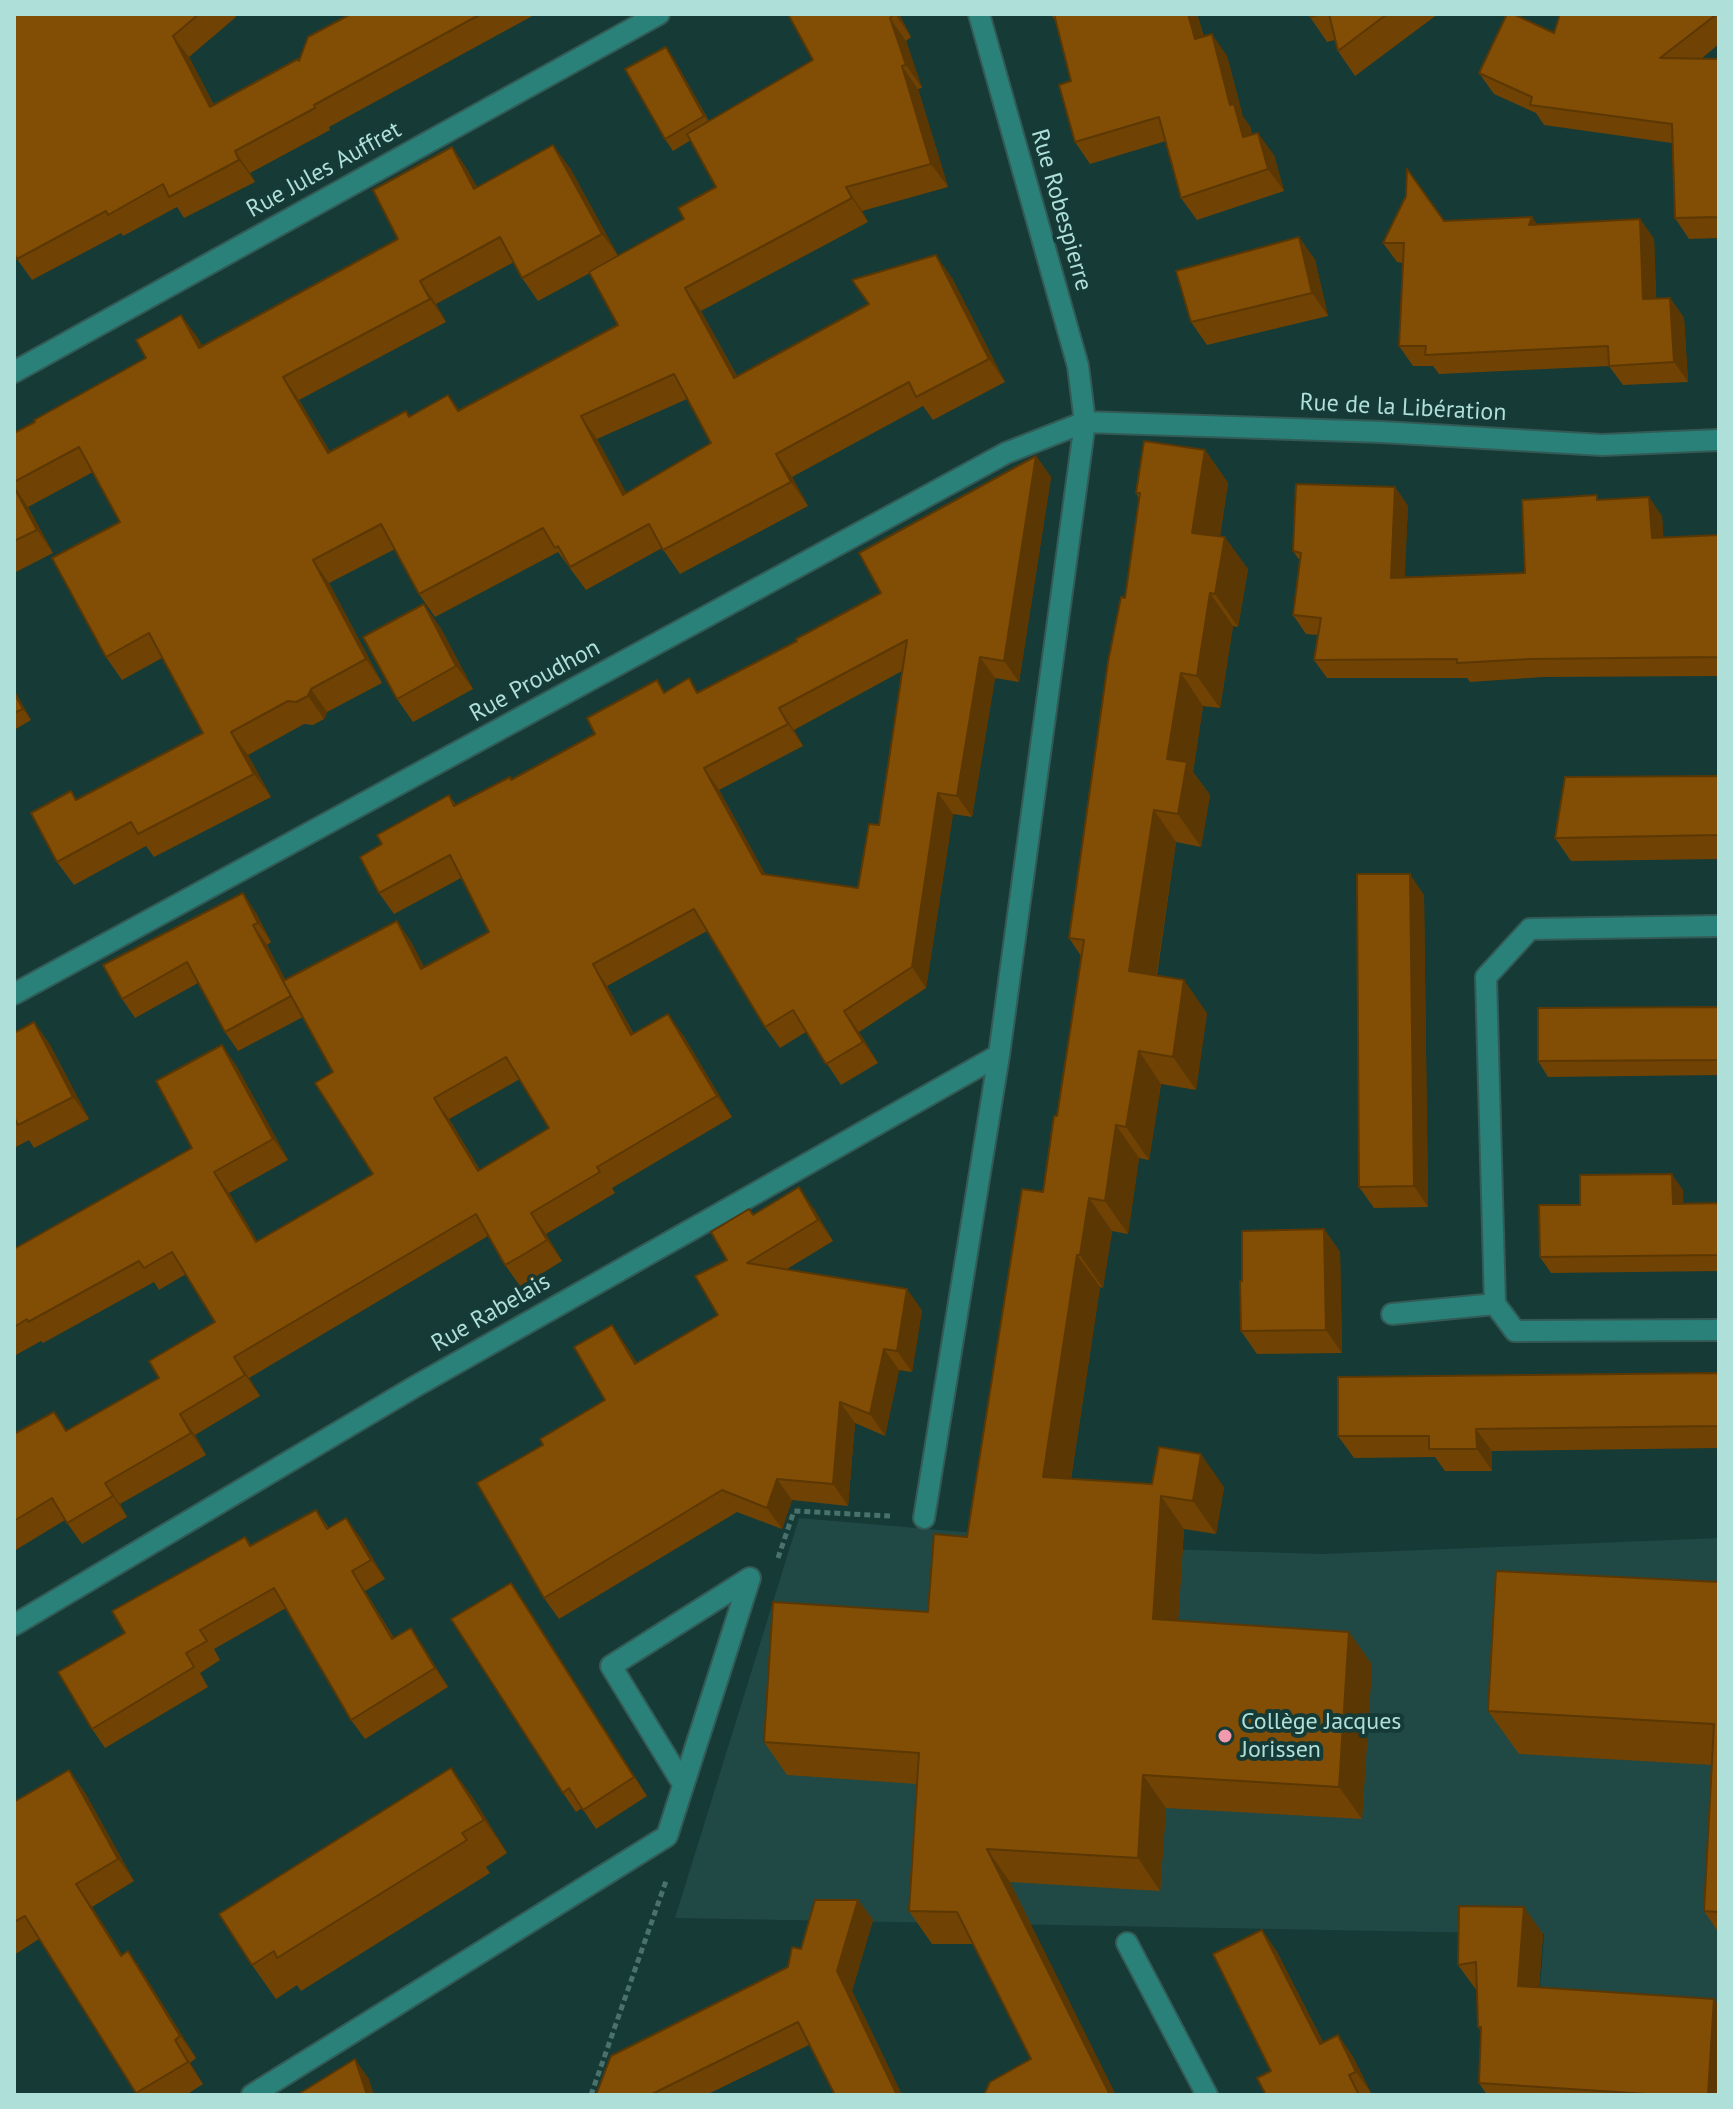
<!DOCTYPE html>
<meta charset="utf-8">
<style>
body{margin:0}
#map{position:relative;width:1733px;height:2109px;overflow:hidden;background:#163a36;font-family:"PT Sans",sans-serif}
canvas{display:block}
.frame{position:absolute;inset:0;border:16px solid #aedfd8;pointer-events:none}
</style>
<div id="map">
<canvas width="1733" height="2109"></canvas>
<div class="frame"></div>
</div>
<script>
const g = document.querySelector('canvas').getContext('2d');
g.lineJoin = 'round';
function fill(path, color) { g.fillStyle = color; g.fill(path, 'evenodd'); }
function stroke(path, color, width, dash) { g.strokeStyle = color; g.lineWidth = width; g.lineCap = dash ? 'butt' : 'round'; g.setLineDash(dash || []); g.stroke(path); }
function write(font, color, halo, rows, align = 'center') {
  g.font = font + ' "PT Sans",sans-serif'; g.lineWidth = 8; g.setLineDash([]); g.textBaseline = 'middle'; g.strokeStyle = halo; g.fillStyle = color; for (const [text, x, y, turn = 0] of rows) {
    g.save(); g.translate(x, y); g.rotate((+turn || 0) * Math.PI / 180); g.textAlign = isNaN(turn) ? turn : align; if (halo) g.strokeText(text, 0, 0); g.fillText(text, 0, 0); g.restore();
  }
}
const built = new Path2D(`
 M799 1518 1165 1549 1322 1554 1719 1538V2095H1532L1544 1934 675 1918Z`);
const path = new Path2D(`
 M778 1558 794 1511 890 1516
 M591 2095 666 1881`);
const lane = new Path2D(`
 M252 2095 667 1836 750 1578 611 1666 683 1784`);
const street = new Path2D(`
 M14 372 659 14
 M1719 926 1530 929 1486 977 1495 1304 1515 1331 1719 1330
 M14 994 1006 453 1085 422 1382 432 1602 445 1719 440
 M1392 1314 1495 1304
 M924 1518 999 1055 1085 422 1078 366 979 14
 M14 1625 416 1386 999 1055
 M1127 1943 1207 2095`);
const wall = new Path2D(`
 M14 14H233L236 17 189 57 214 105 299 61 351 14H536L329 127 330 130 250 173 255 182 184 218 177 207 123 236 121 233 32 280 17 259Z
 M788 14H899L911 37 906 41 922 88 918 89 948 187 862 211 868 222 701 311 737 376 952 278 1005 382 933 420 923 406 792 477 808 506 680 574 662 548 586 590 558 552 435 617 419 594 395 549 329 583 382 683 327 712 324 719 313 725 304 724 248 755 271 797 154 857 146 846 74 885 57 862 77 800 203 733 162 658 122 680 106 657 120 522 93 472 28 507 53 553 14 573V433L146 358 181 315 202 347 398 239 452 147 468 171 477 187 570 168 618 256 684 219 716 187 691 140 673 151 665 139 674 59 709 121 813 60ZM514 262 522 278 538 301 590 273 618 325 459 410 448 395 410 416 330 452 299 400 446 322 436 304ZM687 399 711 443 626 493 597 439Z
 M1051 14H1197L1204 37 1227 56 1243 117 1250 126 1252 135 1274 155 1284 191 1197 220 1181 198 1166 141 1090 164 1075 142 1071 81 1055 21Z
 M1309 14H1438L1355 76 1338 51 1335 40 1327 42 1310 17Z
 M1560 14H1719V44L1701 59H1719V238L1689 239 1675 218 1672 143 1544 125 1536 113 1494 94 1479 73 1554 33Z
 M1532 217 1537 225 1640 219 1654 239 1656 299 1670 298 1684 318 1688 382 1623 385 1609 366 1439 374 1433 366H1413L1399 346 1403 263 1397 262 1383 243 1444 221Z
 M1299 237 1315 260 1328 316 1207 345 1191 322Z
 M1205 450 1228 483 1220 536 1248 569 1238 627 1233 626 1220 708 1203 706 1193 772 1210 795 1201 847 1176 842 1157 975 1207 1013 1196 1090 1161 1084 1149 1160 1139 1158 1128 1234 1112 1231 1103 1288 1100 1287 1071 1479 1152 1484 1224 1487 1216 1534 1184 1529 1178 1621 1349 1632 1372 1665 1362 1819 1166 1808 1160 1891 1010 1882 1031 2059 973 1944H932L909 1911 917 1784 787 1775 764 1742 928 1612 967 1537 1043 1192 1057 1116 1081 956 1069 938 1125 598 1139 498 1136 493Z
 M1036 456 1051 477 1019 682 995 678 972 817 953 814 926 988 859 1032 878 1063 841 1085 806 1032 780 1048 765 1027 707 931 607 986 634 1034 683 1035 732 1117 612 1188 615 1193 546 1234 562 1261 541 1274 520 1286 505 1265 488 1236 249 1378 260 1396 195 1435 206 1455 120 1504 127 1517 82 1544 65 1520 14 1551V1434L67 1430 159 1378 215 1322 186 1274 159 1290 154 1282 43 1343 41 1341 14 1356V1249L192 1148 222 1045 237 1067 288 1160 229 1193 257 1241 373 1174 333 1072 303 1017 238 1051 225 1032 198 983 135 1018 122 999 256 913 271 942 267 945 285 980 397 921 411 942 424 967 489 932 461 878 394 914 379 893 382 844 449 795 456 805 511 779 595 734 666 692H699L797 641 881 593ZM902 671 879 825 858 888 765 874 719 790 803 746 794 730ZM520 1079 549 1128 480 1170 449 1119Z
 M1395 487 1408 506 1404 577 1525 573 1601 500 1662 516 1663 538 1719 535V676L1543 677 1470 682 1467 678H1327L1314 660 1318 635 1306 634 1293 615 1300 561 1293 551Z
 M440 627 473 689 413 722 397 699Z
 M14 690 31 720 14 730Z
 M1719 776V859L1571 861 1555 838Z
 M1424 895 1428 1207 1374 1208 1359 1187Z
 M1719 1007V1075L1548 1077 1538 1061Z
 M34 1022 50 1045 89 1119 34 1148 29 1140 14 1148V1033Z
 M1683 1190V1204L1719 1203V1271L1551 1273 1540 1257 1580 1205Z
 M814 1209 833 1241 787 1269 922 1310 912 1372 899 1370 885 1436 855 1423 848 1506 792 1500 782 1529 737 1512 559 1619 544 1598 543 1445 605 1400 612 1325 637 1363 718 1315 727 1260 753 1215Z
 M1324 1229 1340 1252 1342 1353 1257 1354 1241 1331Z
 M1719 1373V1448L1492 1451V1471H1445L1435 1457 1354 1458 1338 1436Z
 M316 1510 329 1528 360 1537 385 1579 365 1591 394 1638 424 1648 448 1687 365 1739 351 1720 286 1608 214 1649 220 1660 200 1673 208 1687 105 1748 92 1729 125 1633 245 1537 251 1545Z
 M1719 1582V1933L1704 1911 1712 1765 1519 1754 1488 1711Z
 M524 1602 647 1796 596 1829 582 1808 576 1812 563 1793Z
 M451 1768 475 1801 507 1853 486 1867 490 1873 301 1991 297 1985 276 1999 252 1965Z
 M69 1770 85 1793 134 1881 92 1907 122 1955 128 1951 143 1973 196 2058 190 2063 203 2084 186 2095H137L39 1939 14 1955V1802Z
 M858 1900 873 1920 852 1991 902 2095H835L809 2045 706 2095H596L788 1967 801 1949Z
 M1262 1930 1277 1952 1323 2042 1338 2035 1353 2057 1371 2093 1368 2095H1266L1271 2071Z
 M1543 1934 1539 1987 1714 1999 1719 2006V2095H1487L1479 2083 1481 2031 1478 2027 1477 1991 1458 1965Z`);
const shadedWall = new Path2D(`
 M895 14H899L911 37Z
 M1188 14H1197L1210 61 1195 39Z
 M890 18 906 41 922 88 906 65Z
 M1212 34 1227 56 1243 117 1250 126 1259 159 1243 137 1230 105Z
 M173 36 189 57 226 129 210 107Z
 M666 47 674 59 712 128 704 116Z
 M902 66 918 89 948 187 931 164Z
 M1258 133 1274 155 1284 191 1268 169Z
 M553 145 570 168 619 257 602 234Z
 M452 147 468 171 491 212 474 189Z
 M235 151 250 173 255 182 239 160Z
 M846 187 862 211 868 222 852 198Z
 M1532 217 1545 236 1529 225Z
 M1640 219 1654 239 1657 319 1643 299Z
 M1299 237 1315 260 1328 316 1312 293Z
 M936 255 952 278 1005 382 989 359Z
 M420 281 436 304 446 322 430 299Z
 M685 288 701 311 750 401 734 378Z
 M1670 298 1684 318 1688 382 1674 362Z
 M181 315 198 338 216 372 199 348Z
 M283 377 299 400 345 476 328 453Z
 M581 416 597 439 640 518 623 495Z
 M1205 450 1228 483 1215 565 1192 533Z
 M776 454 792 477 808 506 791 482Z
 M1036 456 1051 477 1019 682 1004 661Z
 M14 486 28 507 53 553 37 530Z
 M1395 487 1408 506 1404 596 1391 578Z
 M1649 497 1662 516 1665 557 1652 538Z
 M1225 537 1248 569 1238 627 1215 594Z
 M313 560 329 583 382 683 366 659Z
 M1210 593 1233 626 1220 708 1197 676Z
 M424 604 440 627 473 689 456 666Z
 M980 657 995 678 972 817 957 796Z
 M1181 673 1203 706 1193 772 1210 795 1201 847 1178 814 1167 759Z
 M311 689 327 712 324 719 308 696Z
 M14 690 31 720 23 709 14 693Z
 M779 708 794 730 803 746 788 724Z
 M231 732 248 755 271 797 254 774Z
 M704 768 719 790 777 895 762 874Z
 M938 793 953 814 926 988 912 967Z
 M1154 810 1176 842 1152 1004 1129 971Z
 M1410 874 1424 895 1428 1207 1414 1186Z
 M243 893 256 913 271 942 258 923Z
 M397 921 411 942 436 990 421 969Z
 M253 925 267 945 305 1016 291 996Z
 M593 964 607 986 646 1057 631 1035Z
 M1184 980 1207 1013 1196 1090 1173 1057Z
 M844 1011 859 1032 878 1063 863 1042Z
 M668 1014 683 1035 732 1117 717 1096Z
 M34 1022 50 1045 89 1119 73 1097Z
 M222 1045 237 1067 288 1160 273 1139Z
 M1139 1051 1161 1084 1149 1160 1126 1127Z
 M434 1098 449 1119 493 1193 478 1171Z
 M1116 1125 1139 1158 1128 1234 1105 1201Z
 M214 1172 229 1193 270 1263 256 1242Z
 M1672 1174 1683 1190 1684 1219 1673 1204Z
 M799 1187 814 1209 833 1241 818 1220Z
 M1089 1198 1112 1231 1103 1288 1080 1255Z
 M531 1213 546 1234 562 1261 547 1240Z
 M1324 1229 1340 1252 1342 1353 1326 1330Z
 M1077 1255 1100 1287 1066 1510 1043 1477Z
 M907 1289 922 1310 912 1372 897 1351Z
 M612 1325 627 1347 650 1386 635 1364Z
 M884 1349 899 1370 885 1436 870 1414Z
 M234 1357 249 1378 260 1396 245 1375Z
 M840 1402 855 1423 848 1506 833 1484Z
 M180 1414 195 1435 206 1455 191 1433Z
 M1476 1429 1492 1451V1471L1477 1449Z
 M1201 1454 1224 1487 1216 1534 1193 1501Z
 M777 1479 792 1500 782 1529 767 1508Z
 M105 1483 120 1504 127 1517 113 1496Z
 M1161 1496 1184 1529 1176 1652 1153 1619Z
 M346 1518 360 1537 385 1579 371 1560Z
 M352 1571 365 1591 406 1659 392 1639Z
 M511 1583 524 1602 647 1796 634 1777Z
 M411 1628 424 1648 448 1687 435 1668Z
 M1349 1632 1372 1665 1362 1819 1339 1787Z
 M451 1768 475 1801 507 1853 484 1820Z
 M69 1770 85 1793 134 1881 118 1859Z
 M1143 1775 1166 1808 1160 1891 1138 1858Z
 M987 1849 1010 1882 1116 2095H1110Z
 M76 1884 92 1907 137 1978 121 1956Z
 M858 1900 873 1920 852 1991 902 2095H897L837 1971Z
 M1524 1907 1543 1934 1537 2013 1518 1986Z
 M1262 1930 1277 1952 1335 2066 1320 2044Z
 M128 1951 143 1973 196 2058 180 2036Z
 M1714 1999 1719 2006V2095H1708Z
 M1338 2035 1353 2057 1371 2093 1356 2072Z
 M175 2040 190 2063 203 2084 188 2062Z
 M355 2059 369 2079 374 2095H367Z`);
const building = new Path2D(`
 M14 14H199L173 36 210 107 298 59 299 61 308 37 351 14H481L314 105 315 108 235 151 239 160 169 197 163 184 108 215 106 211 17 259 14 253Z
 M788 14H894L890 18 906 65 902 66 931 164 846 187 852 198 685 288 734 378 869 304 852 280 936 255 989 359 916 397 909 382 776 454 791 482 663 550 649 524 570 567 558 546 555 548 543 528 419 594 381 524 313 560 366 659 311 689 308 696 296 702 288 701 231 732 254 774 138 834 131 822 57 862 31 813 71 791 76 800 203 733 149 633 106 657 52 558 120 522 79 447 14 482V433L35 422 34 420 146 358 136 340 181 315 199 348 398 239 373 190 452 147 474 189 553 145 602 234 522 278 500 237 420 281 430 299 283 377 328 453 406 411 409 417 448 395 458 411 618 325 589 272 684 219 678 208 716 187 687 134 813 60ZM674 374 711 443 623 495 581 416Z
 M1054 14H1188L1195 39 1212 34 1230 105 1234 104 1243 137 1258 133 1268 169 1181 198 1159 117 1075 142 1059 85 1071 81Z
 M1309 14H1322L1310 17Z
 M1329 14H1387L1338 51Z
 M1507 14H1513L1554 33 1560 14H1717L1660 58 1719 59V217L1675 218 1672 124 1530 105 1532 97 1479 73Z
 M666 47 704 116 665 139 625 69Z
 M1407 169 1444 221 1532 217 1529 225 1640 219 1643 299 1670 298 1674 362 1609 366 1608 346 1425 355 1426 346H1399L1404 243H1383L1406 196Z
 M1299 237 1312 293 1191 322 1176 271Z
 M1144 441 1205 450 1192 533 1225 537 1215 594 1210 593 1197 676 1181 673 1167 759 1187 762 1178 814 1154 810 1129 971 1184 980 1173 1057 1139 1051 1126 1127 1116 1125 1105 1201 1089 1198 1080 1255H1077L1043 1477 1152 1484 1159 1447 1201 1454 1193 1501 1161 1496 1153 1619 1349 1632 1339 1787 1143 1775 1138 1858 987 1849 1110 2095H984L990 2082 1031 2059 957 1912 909 1911 919 1753 764 1742 773 1602 928 1612 934 1534 967 1537 1022 1189 1043 1192 1054 1116H1057L1084 940 1069 938 1108 662 1121 597 1125 598 1140 493H1136Z
 M1036 456 1004 661 980 657 957 796 938 793 912 967 844 1011 863 1042 826 1064 793 1010 765 1027 694 909 593 964 631 1035 668 1014 717 1096 597 1167 600 1172 531 1213 547 1240 526 1253 505 1265 476 1214 234 1357 245 1375 180 1414 191 1433 105 1483 113 1496 67 1523 52 1498 14 1521V1434L54 1412 66 1431 159 1378 149 1361 215 1322 172 1252 144 1268 139 1261 28 1322 27 1319 14 1327V1249L192 1148 156 1081 222 1045 273 1139 214 1172 256 1242 373 1174 315 1083 333 1072 283 981 397 921 421 969 489 932 450 855 379 893 360 857 382 844 377 835 449 795 454 806 510 777 511 780 595 734 587 718 657 680 664 693 689 678 697 693 797 641 796 639 881 593 859 553ZM907 640 879 825 869 824 858 888 762 874 704 768 788 724 779 708ZM506 1057 549 1128 478 1171 434 1098Z
 M1296 484 1395 487 1391 578 1525 573 1522 500 1597 495V500L1649 497 1652 538 1719 535V657L1530 659 1457 663V659L1314 660 1321 618 1293 615 1301 553 1293 551Z
 M14 487 37 530 14 541Z
 M424 604 456 666 397 699 363 637Z
 M14 693 23 709 14 713Z
 M1719 776V835L1555 838 1565 777Z
 M1357 874H1410L1414 1186 1359 1187Z
 M243 893 258 923 253 925 291 996 225 1032 187 962 122 999 103 965Z
 M1719 1007V1060L1538 1061V1008Z
 M34 1022 73 1097 18 1125 14 1117V1033Z
 M1672 1174 1673 1204 1719 1203V1255L1540 1257 1539 1205H1580V1175Z
 M799 1187 818 1220 747 1263 907 1289 897 1351 884 1349 870 1414 840 1402 833 1484 777 1479 767 1508 722 1490 544 1598 477 1483 543 1445 540 1439 605 1400 574 1347 612 1325 635 1364 718 1315 695 1276 727 1260 711 1232 749 1209 753 1215Z
 M1324 1229 1326 1330 1241 1331 1240 1281H1242V1231Z
 M1719 1373V1426L1476 1429 1477 1449H1429V1436H1338V1377Z
 M316 1510 327 1529 346 1518 371 1560 352 1571 392 1639 411 1628 435 1668 351 1720 274 1588 200 1630 207 1641 186 1653 194 1667 92 1729 58 1672 125 1633 112 1611 245 1537 250 1546Z
 M1496 1571 1719 1582V1912L1704 1911 1714 1724 1488 1711Z
 M511 1583 634 1777 583 1810 569 1788 563 1793 451 1619Z
 M451 1768 484 1820 462 1833 467 1840 277 1958 274 1951 252 1965 219 1914Z
 M69 1770 118 1859 76 1884 121 1956 128 1951 180 2036 175 2040 188 2062 136 2093 25 1916 14 1922V1802Z
 M815 1900H858L837 1971 897 2095H835L798 2022 650 2095H596L611 2056 788 1967 792 1947 801 1949Z
 M1459 1906 1524 1907 1518 1986 1714 1999 1708 2095H1662L1479 2083 1481 2027H1478L1476 1962 1458 1965Z
 M1262 1930 1320 2044 1338 2035 1356 2072 1349 2075 1359 2095H1266L1257 2078 1271 2071 1213 1954Z
 M355 2059 367 2095H297Z`);
const markers = [
 [1225,1736,8,"#f29aad"]
];
const streetNames = [
 ["Rue Jules Auffret",324,170,-29],
 ["Rue Robespierre",1061,210,74],
 ["Rue de la Libération",1403,408,3],
 ["Rue Proudhon",535,681,-29],
 ["Rue Rabelais",491,1313,-30]
];
const poiNames = [
 ["Collège Jacques",1241,1722],
 ["Jorissen",1241,1750]
];
fill(built, '#204844');
stroke(lane, '#345a55', 24);
stroke(street, '#345a55', 24);
stroke(path, '#4a726d', 5, [6, 4]);
stroke(lane, '#298179', 20);
stroke(street, '#298179', 20);
fill(wall, '#704304');
fill(shadedWall, '#5b3704');
fill(building, '#824e05');
stroke(building, '#5b3704', 2);
for (const [x, y, r, color] of markers) { const dot = new Path2D(); dot.arc(x, y, r, 0, 2 * Math.PI); g.fillStyle = color; g.fill(dot); stroke(dot, '#163a36', 3); }
write('24px', '#aedfd8', '#163a36', streetNames);
write('24px', '#aedfd8', '#163a36', poiNames, 'left');
</script>
